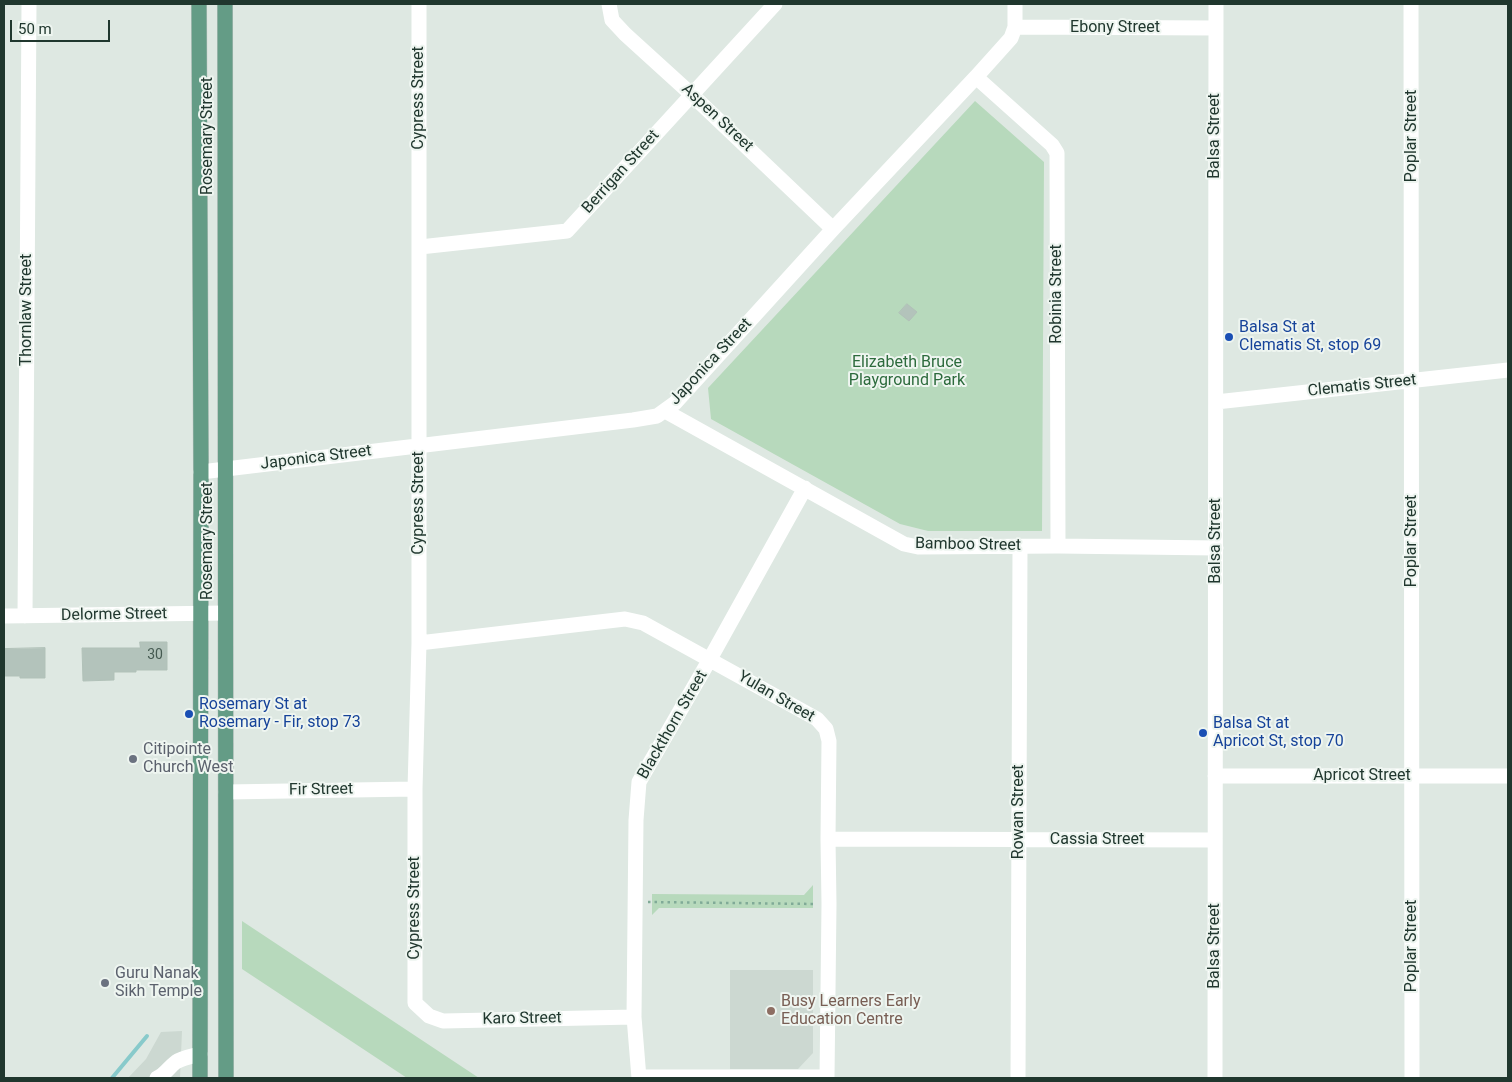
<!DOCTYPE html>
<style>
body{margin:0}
#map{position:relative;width:1512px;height:1082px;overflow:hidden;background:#dee8e2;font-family:Roboto,sans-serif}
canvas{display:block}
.frame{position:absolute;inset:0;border:5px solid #20372e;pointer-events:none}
.scale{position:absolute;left:10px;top:20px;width:100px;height:22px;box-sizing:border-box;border:2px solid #20372e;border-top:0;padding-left:6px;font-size:15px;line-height:18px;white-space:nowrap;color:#20372e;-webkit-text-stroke:4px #eef5f0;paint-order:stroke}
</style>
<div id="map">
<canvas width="1512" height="1082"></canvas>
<div class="frame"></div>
<div class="scale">50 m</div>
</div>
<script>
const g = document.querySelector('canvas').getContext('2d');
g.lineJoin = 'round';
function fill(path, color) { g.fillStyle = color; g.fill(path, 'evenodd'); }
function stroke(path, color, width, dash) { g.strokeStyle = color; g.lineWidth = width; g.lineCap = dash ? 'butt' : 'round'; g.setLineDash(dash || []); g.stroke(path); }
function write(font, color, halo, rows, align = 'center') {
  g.font = font + ' Roboto,sans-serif'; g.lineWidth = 4; g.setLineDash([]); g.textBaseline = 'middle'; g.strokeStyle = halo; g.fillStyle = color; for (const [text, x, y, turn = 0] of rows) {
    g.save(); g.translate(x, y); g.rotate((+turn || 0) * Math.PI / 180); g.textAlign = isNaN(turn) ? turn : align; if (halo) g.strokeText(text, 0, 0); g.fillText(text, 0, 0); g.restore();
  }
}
const built = new Path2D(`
 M730 970H813V1053L798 1069H730Z
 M182 1031 180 1078H128L146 1059 161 1032Z`);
const green = new Path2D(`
 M975 101 1044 162 1042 531H928L900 524 711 419 708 388Z
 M813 885V908H659L652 915V894L804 895Z
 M242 921 479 1078H407L242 969Z`);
const stream = new Path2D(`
 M112 1078 147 1036`);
const building = new Path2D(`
 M907 304 917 312 909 321 899 313Z
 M140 642H167V670H136V672H114V680L83 681 82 648H140Z
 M45 648V678H20V676H4V649Z`);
const path = new Path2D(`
 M648 902 815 904`);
const minor = new Path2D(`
 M419 4V643L415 789V1003L429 1016 443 1021 634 1017
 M609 4 612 20 625 34 691 94 833 229
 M1411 4 1412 1078
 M1015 27 1215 28
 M976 77 1052 145 1057 153 1058 546
 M420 247 567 231 775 4
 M1216 402 1508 370
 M665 411 904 544 918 547 1058 546 1216 548
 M201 472 633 420 657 416 675 403 833 229 976 77 1011 38 1015 27V4
 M4 616 225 613
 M25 616 29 4
 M419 643 625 619 643 623 817 719 826 729 829 741 828 839 829 904 827 1078
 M1215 776H1508
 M226 792 415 789
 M828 839 1215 840
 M639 1077H827
 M157 1078C165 1075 169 1067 176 1062 182 1058 192 1056 200 1054
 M639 1078 634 1017 636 820 639 782 710 659 805 488
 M1018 1078 1020 547
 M1215 1078 1216 4`);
const major = new Path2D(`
 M199 4 201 472 200 1078
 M225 4 226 1078`);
const markers = [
 [1229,337,5,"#1a4fb4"],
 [189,714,5,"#1a4fb4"],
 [1203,733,5,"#1a4fb4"],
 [133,759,5,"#6b7280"],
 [105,983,5,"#6b7280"],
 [771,1011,5,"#8d6e63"]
];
const numberNames = [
 ["30",155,655]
];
const streetNames = [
 ["Ebony Street",1115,28],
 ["Cypress Street",419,98,-90],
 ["Aspen Street",717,118,43],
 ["Rosemary Street",208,136,-90],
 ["Balsa Street",1215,136,-90],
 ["Poplar Street",1412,136,-90],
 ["Berrigan Street",621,172,-48],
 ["Robinia Street",1057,294,-90],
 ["Thornlaw Street",27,310,-90],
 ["Japonica Street",711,362,-47],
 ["Clematis Street",1362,386,-6],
 ["Japonica Street",316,458,-7],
 ["Cypress Street",419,503,-90],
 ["Rosemary Street",208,541,-90],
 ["Balsa Street",1216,541,-90],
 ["Poplar Street",1412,541,-90],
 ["Bamboo Street",968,545,1],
 ["Delorme Street",114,615,-1],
 ["Yulan Street",776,697,30],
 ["Blackthorn Street",673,725,-60],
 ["Apricot Street",1362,776],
 ["Fir Street",321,790,-1],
 ["Rowan Street",1019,812,-90],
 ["Cassia Street",1097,840],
 ["Cypress Street",415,908,-90],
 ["Balsa Street",1215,946,-90],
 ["Poplar Street",1412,946,-90],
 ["Karo Street",522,1019,-1]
];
const transitNames = [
 ["Balsa St at",1239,328],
 ["Clematis St, stop 69",1239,346],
 ["Rosemary St at",199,705],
 ["Rosemary - Fir, stop 73",199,723],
 ["Balsa St at",1213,724],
 ["Apricot St, stop 70",1213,742]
];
const parkNames = [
 ["Elizabeth Bruce",907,363],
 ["Playground Park",907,381]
];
const worshipNames = [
 ["Citipointe",143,750],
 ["Church West",143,768],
 ["Guru Nanak",115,974],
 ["Sikh Temple",115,992]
];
const educationNames = [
 ["Busy Learners Early",781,1002],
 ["Education Centre",781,1020]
];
fill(built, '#ccd8d1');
fill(green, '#b7d9bc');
stroke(stream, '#88cacb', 4);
fill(building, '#b3c3bb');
stroke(building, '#b1c1b8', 1);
stroke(major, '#bcc3c0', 16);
stroke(path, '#80aa97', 2.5, [2.5, 4]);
stroke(minor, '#fff', 15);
stroke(major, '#649c86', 15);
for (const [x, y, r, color] of markers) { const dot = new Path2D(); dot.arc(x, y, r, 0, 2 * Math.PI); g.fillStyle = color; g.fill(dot); stroke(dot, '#eef5f0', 2); }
write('14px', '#455a51', null, numberNames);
write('16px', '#20372e', '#eef5f0', streetNames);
write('16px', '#164399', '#eef5f0', transitNames, 'left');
write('16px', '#2d6b3d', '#eef5f0', parkNames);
write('16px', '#5b616d', '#eef5f0', worshipNames, 'left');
write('16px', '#785e54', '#eef5f0', educationNames, 'left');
</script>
